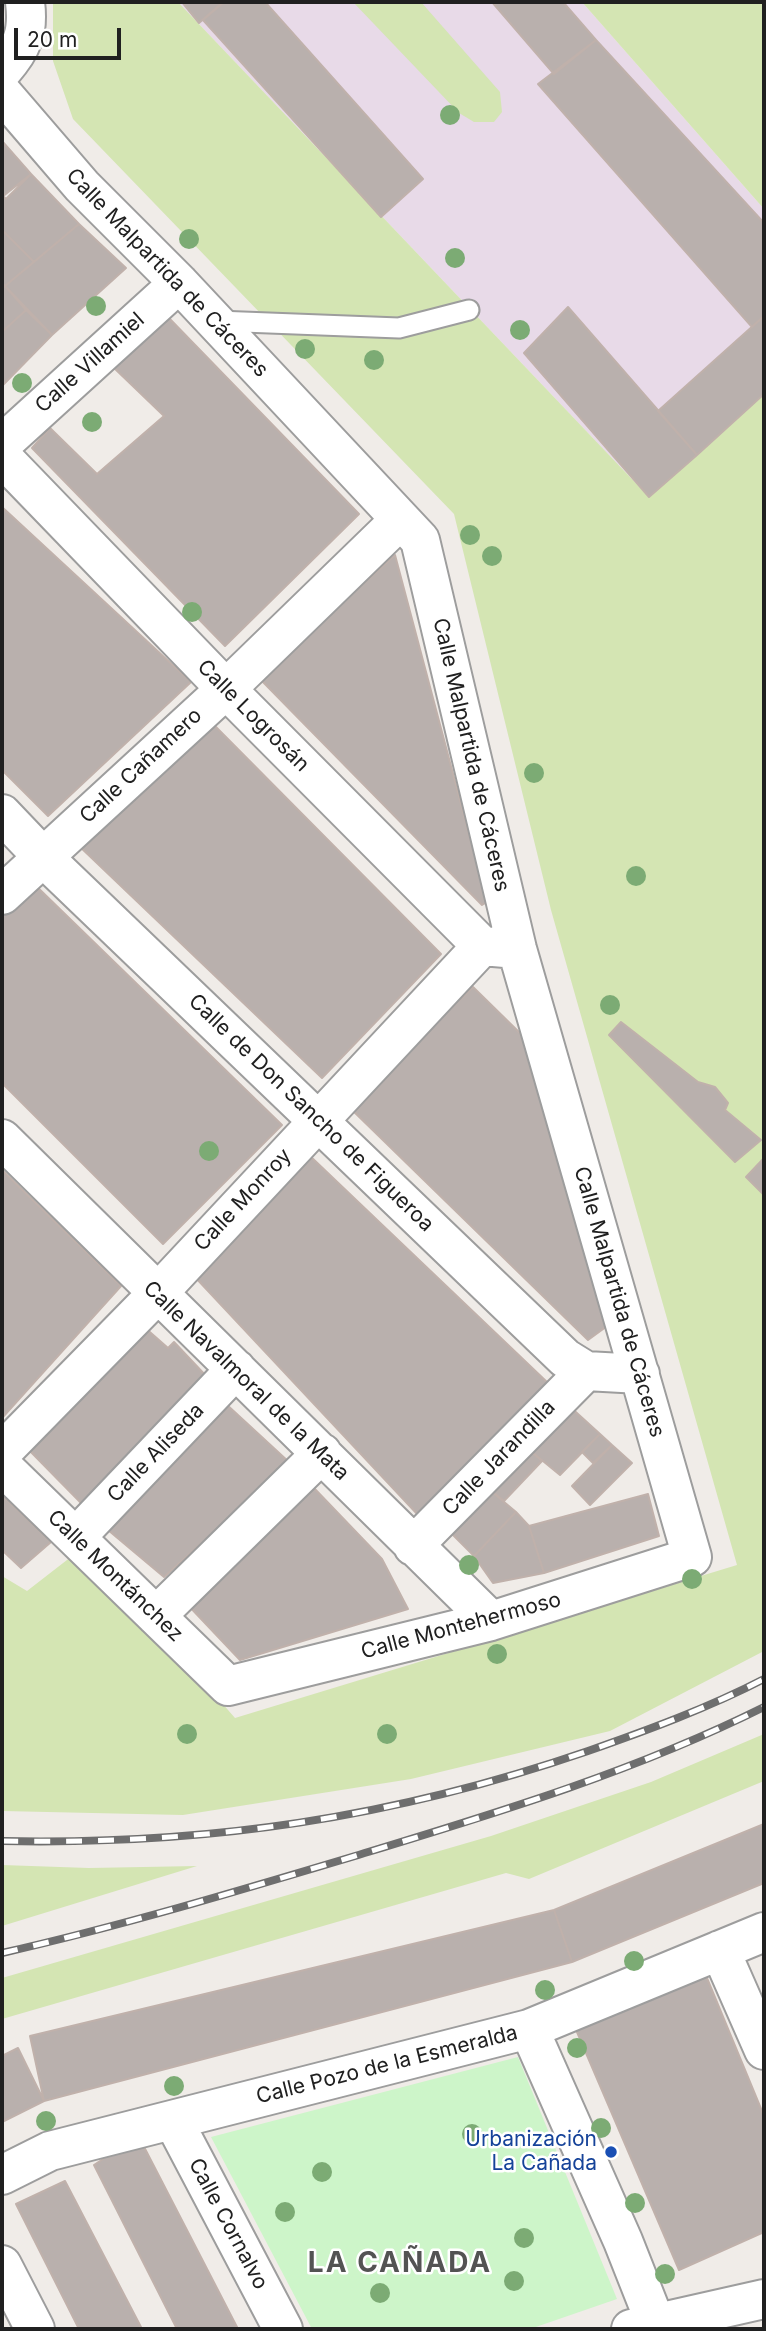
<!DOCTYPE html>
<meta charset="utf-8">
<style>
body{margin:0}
#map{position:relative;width:766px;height:2331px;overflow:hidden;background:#f0ece8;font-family:Inter,sans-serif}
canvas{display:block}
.frame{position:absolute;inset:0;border:4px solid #202020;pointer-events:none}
.scale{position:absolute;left:14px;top:28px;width:107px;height:32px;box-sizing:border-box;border:4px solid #202020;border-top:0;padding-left:9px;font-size:21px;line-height:24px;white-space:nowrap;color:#202020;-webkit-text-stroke:5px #fff;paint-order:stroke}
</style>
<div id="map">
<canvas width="766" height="2331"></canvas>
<div class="frame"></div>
<div class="scale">20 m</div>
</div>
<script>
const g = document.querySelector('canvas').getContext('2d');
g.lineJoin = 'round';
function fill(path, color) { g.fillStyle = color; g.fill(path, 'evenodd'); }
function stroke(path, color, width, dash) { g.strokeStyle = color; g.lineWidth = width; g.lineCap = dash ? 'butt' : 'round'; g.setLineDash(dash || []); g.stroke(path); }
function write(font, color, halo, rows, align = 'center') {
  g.font = font + ' Inter,sans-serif'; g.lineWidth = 5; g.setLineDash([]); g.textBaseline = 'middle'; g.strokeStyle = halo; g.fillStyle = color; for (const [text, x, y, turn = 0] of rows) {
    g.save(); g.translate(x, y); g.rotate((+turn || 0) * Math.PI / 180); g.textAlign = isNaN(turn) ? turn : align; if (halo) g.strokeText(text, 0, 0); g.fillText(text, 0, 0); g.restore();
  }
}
const industrial = new Path2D(`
 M178 2H582L764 209V394L649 497Z`);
const grass = new Path2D(`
 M53 2H178L649 497 764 394V1651L610 1731 411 1779 183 1815 2 1811V1576L27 1591 85 1546 235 1718 737 1565 551 910 454 514 73 119 53 61Z
 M353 2H421L500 92 502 112 494 122H474L459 113Z
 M582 2H764V209Z
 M764 1734V1781L529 1879 506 1873 2 2019V1978L491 1836 651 1782Z
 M2 1865 89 1868 197 1866 2 1926Z`);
const park = new Path2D(`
 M518 2057 617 2299 530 2329H312L211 2137Z`);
const building = new Path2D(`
 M182 2H223L199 23Z
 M224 2H265L423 179 381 217 203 20Z
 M492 2H563L596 40 554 74Z
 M596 40 764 223V316L752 327 538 84Z
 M2 141 31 174 6 199 2 195Z
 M31 174 79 224 34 262 2 230V197Z
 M79 224 126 268 52 335 5 286Z
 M2 230 34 262 5 286 2 283Z
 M5 286 26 310 2 332V289Z
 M568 307 697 455 649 497 524 353Z
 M26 310 52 335 2 386V332Z
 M167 316 359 514 225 646 32 448 50 428 97 474 164 416 112 366Z
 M764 316V394L697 455 658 411Z
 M2 507 191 682 48 816 2 770Z
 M395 555 487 902 482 905 259 678Z
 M213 724 441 954 322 1078 77 844Z
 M32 882 282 1125 163 1244 2 1083V910Z
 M473 987 525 1038 610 1324 588 1340 348 1106Z
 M621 1022 698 1082 715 1087 728 1103 725 1110 761 1140 735 1162 609 1035Z
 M310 1156 548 1383 419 1516 194 1276Z
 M764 1158V1195L746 1177Z
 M2 1170 121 1286 2 1418Z
 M143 1326 168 1348 174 1342 208 1378 82 1504 25 1446Z
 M226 1404 290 1463 164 1577 108 1530Z
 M567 1404 600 1434 560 1475 527 1448Z
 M600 1434 612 1445 593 1463 582 1452Z
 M612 1445 632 1463 590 1505 572 1486Z
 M527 1448 542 1461 504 1501 489 1489Z
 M485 1486 516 1512 474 1556 447 1529Z
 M313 1487 382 1559 408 1609 240 1660 186 1603Z
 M648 1494 659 1536 544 1573 529 1526Z
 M2 1495 51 1542 21 1568 2 1550Z
 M516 1512 529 1526 544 1573 493 1583 474 1556Z
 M764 1824V1883L572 1962 554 1910Z
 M554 1910 572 1962 44 2101 30 2036Z
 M702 1966 764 2116V2232L679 2270 571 2018Z
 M18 2048 44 2101 2 2122V2056Z
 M141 2141 238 2329H177L94 2165 112 2153Z
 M65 2181 142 2329H79L16 2204Z`);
const lane = new Path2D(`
 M217 321 399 328 469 310`);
const street = new Path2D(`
 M2 71C22 48 29 33 25 2
 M2 93 82 186 179 283 420 540 517 949 692 1557 491 1621 228 1686 2 1466
 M2 444 179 283
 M2 457 226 689 482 946 517 949
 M2 814 43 857 565 1358 586 1371 640 1374
 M2 895 226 689 400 520
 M2 1139 491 1621
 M2 1452 157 1294 482 946
 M76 1537 236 1369
 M413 1546 586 1371
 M156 1616 322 1453
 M720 1950 764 2050
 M529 2029 623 2241 655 2322
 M173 2120 283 2329
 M2 2175 50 2151 529 2029 764 1932
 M2 2265 35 2329
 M631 2329 764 2299`);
const rail = new Path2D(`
 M2 1841C209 1845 393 1818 588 1751 648 1730 708 1708 764 1679
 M2 1953C121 1926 238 1891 355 1856 493 1814 634 1772 764 1707`);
const trees = [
 [450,115],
 [189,239],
 [455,258],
 [96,306],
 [520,330],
 [305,349],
 [374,360],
 [22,383],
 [92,422],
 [470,535],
 [492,556],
 [192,612],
 [534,773],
 [636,876],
 [610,1005],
 [209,1151],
 [469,1565],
 [692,1579],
 [497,1654],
 [187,1734],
 [387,1734],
 [634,1961],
 [545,1990],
 [577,2048],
 [174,2086],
 [46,2121],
 [601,2128],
 [472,2134],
 [322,2172],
 [635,2203],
 [285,2212],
 [524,2238],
 [665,2274],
 [514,2281],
 [380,2293]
];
const markers = [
 [611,2152,7,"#1a4fb4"]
];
const streetNames = [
 ["Calle Malpartida de Cáceres",167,273,46],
 ["Calle Villamiel",90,363,-42],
 ["Calle Logrosán",253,716,45],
 ["Calle Malpartida de Cáceres",471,755,77],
 ["Calle Cañamero",141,766,-43],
 ["Calle de Don Sancho de Figueroa",311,1113,44],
 ["Calle Monroy",243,1200,-47],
 ["Calle Malpartida de Cáceres",619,1302,74],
 ["Calle Navalmoral de la Mata",246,1381,44],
 ["Calle Aliseda",156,1453,-46],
 ["Calle Jarandilla",499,1458,-46],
 ["Calle Montánchez",115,1576,44],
 ["Calle Montehermoso",461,1626,-15],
 ["Calle Pozo de la Esmeralda",387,2065,-14],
 ["Calle Cornalvo",228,2224,62]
];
const transitNames = [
 ["Urbanización",597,2140],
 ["La Cañada",597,2164]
];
const districtNames = [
 ["LA CAÑADA",400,2264]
];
fill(industrial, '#e8dae8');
fill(grass, '#d4e5b3');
fill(park, '#cdf5c9');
fill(building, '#b9b0ad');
stroke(building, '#c0b1ab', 2);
stroke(lane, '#9d9d9d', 23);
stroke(street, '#9d9d9d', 42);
stroke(lane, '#fff', 19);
stroke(street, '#fff', 38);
stroke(rail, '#6e6e6e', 8);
stroke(rail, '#fff', 5, [16]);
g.fillStyle = '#7cab74';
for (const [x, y] of trees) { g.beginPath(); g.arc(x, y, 10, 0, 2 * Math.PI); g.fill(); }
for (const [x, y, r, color] of markers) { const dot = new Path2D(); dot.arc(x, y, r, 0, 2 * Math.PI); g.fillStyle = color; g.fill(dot); stroke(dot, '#fff', 2.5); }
write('21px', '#202020', '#fff', streetNames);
write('21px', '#164399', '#fff', transitNames, 'right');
g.letterSpacing = '2px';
write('bold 28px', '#535353', '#fff', districtNames);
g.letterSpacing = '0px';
</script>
